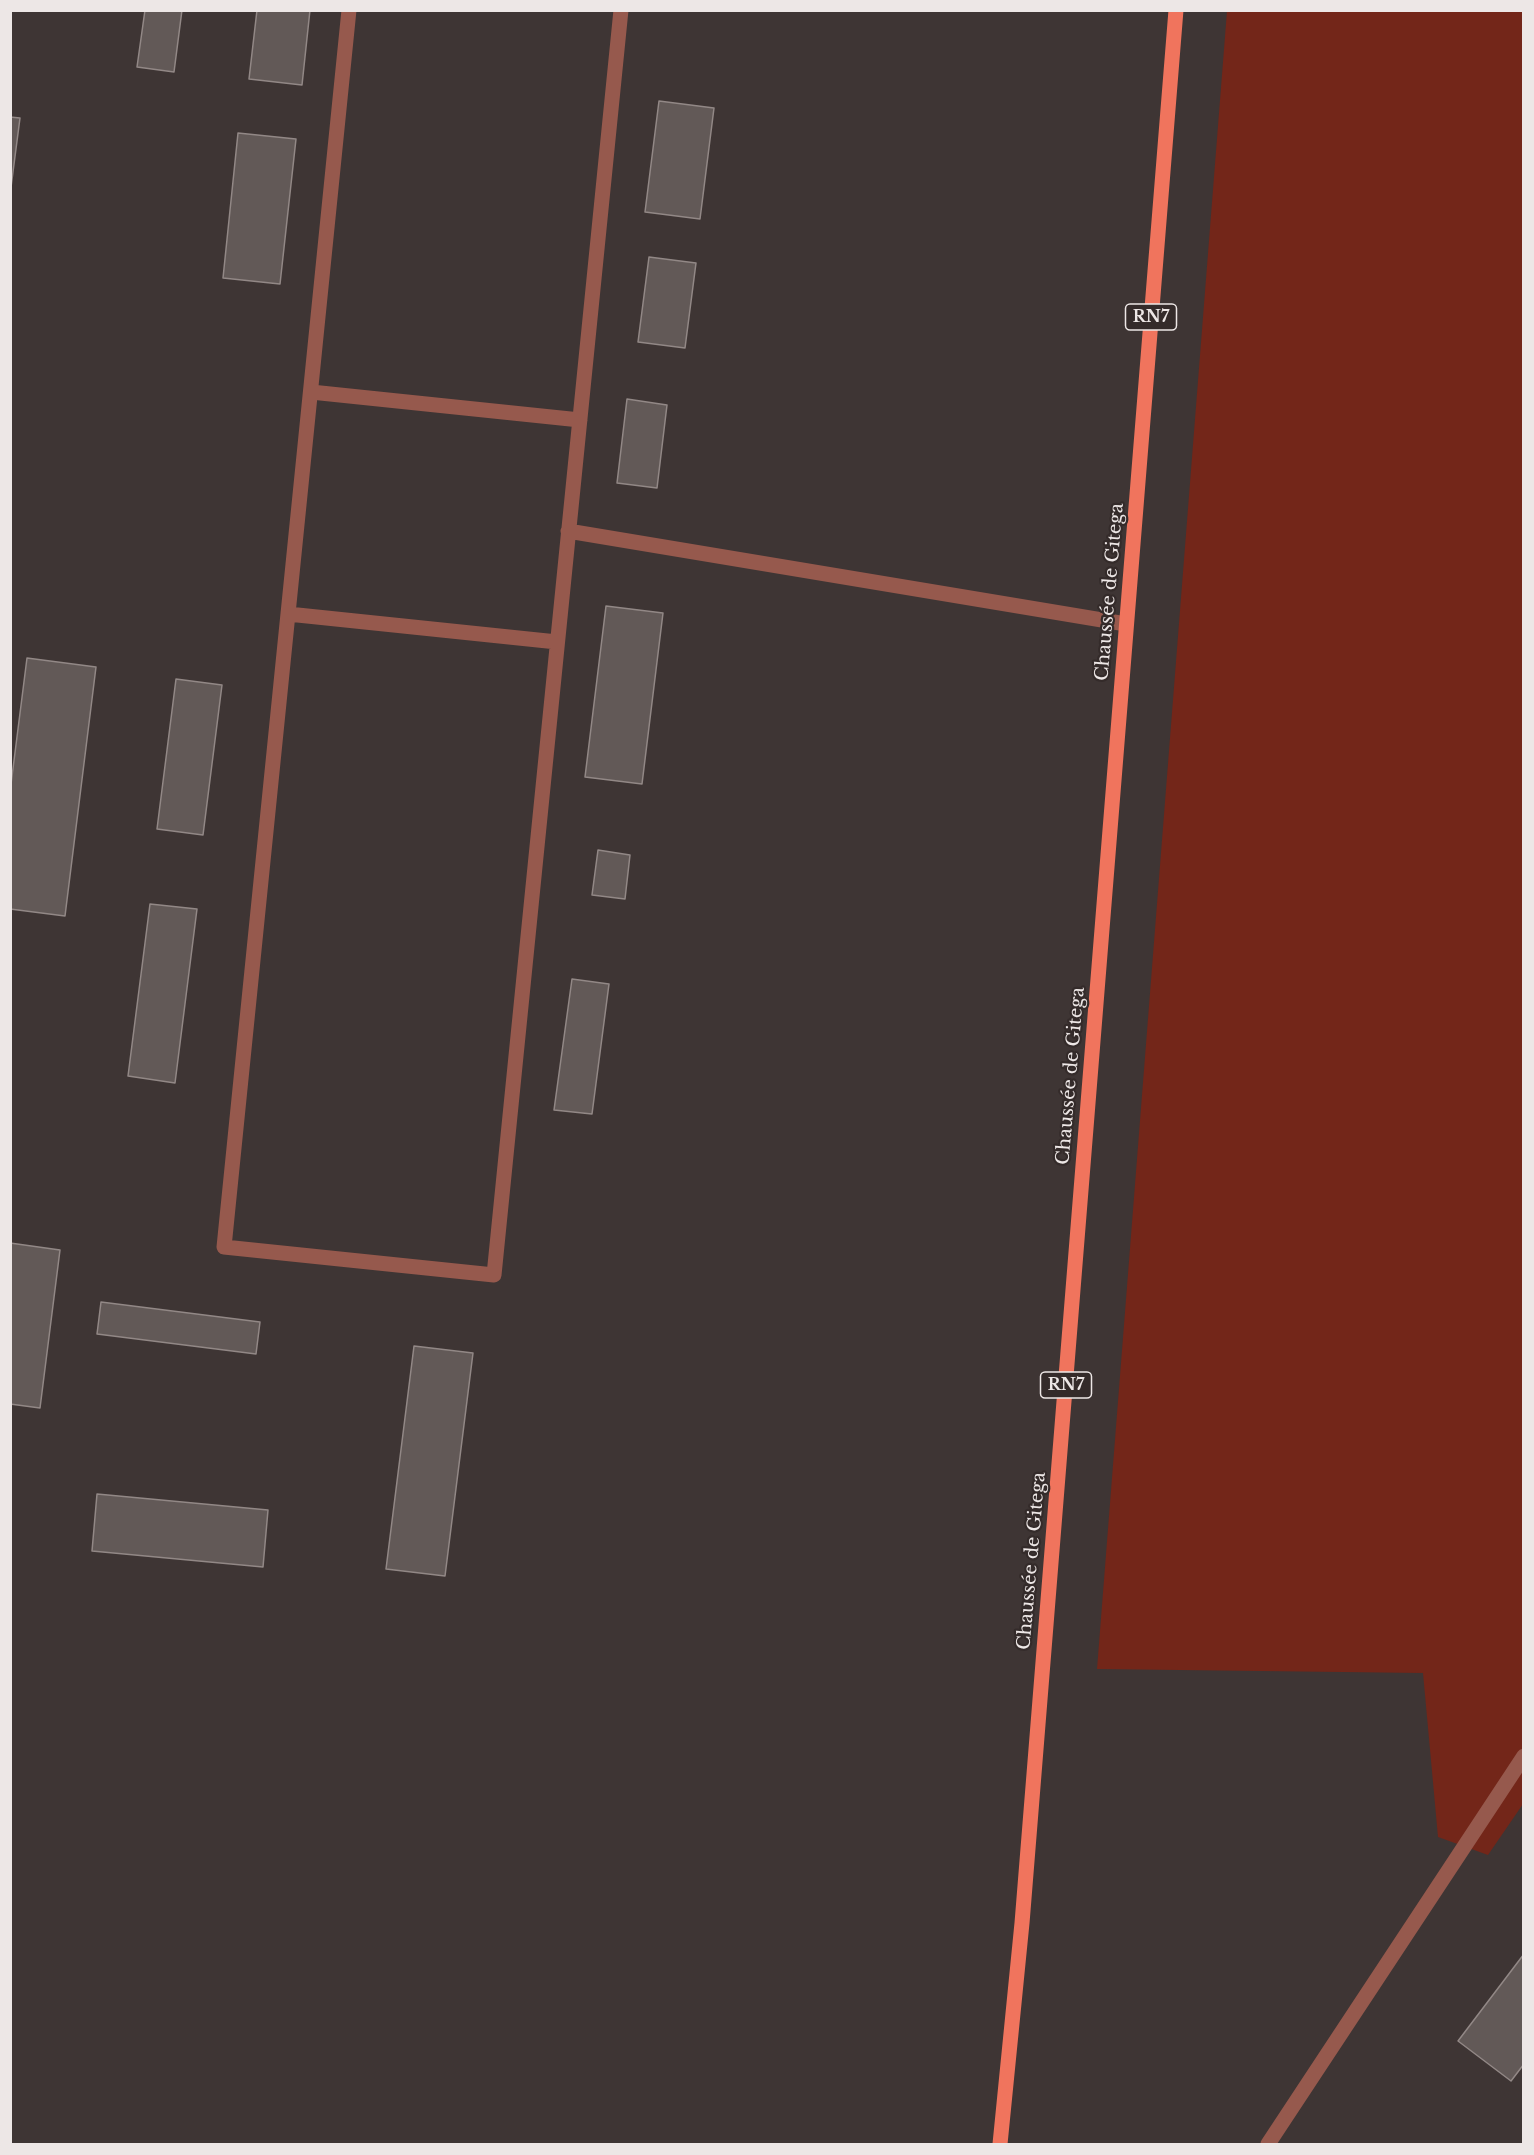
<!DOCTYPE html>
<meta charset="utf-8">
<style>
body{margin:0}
#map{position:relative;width:1534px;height:2155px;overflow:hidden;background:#3e3534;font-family:"Libre Baskerville",serif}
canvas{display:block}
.frame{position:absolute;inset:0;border:12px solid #ede7e6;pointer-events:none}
</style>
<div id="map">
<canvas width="1534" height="2155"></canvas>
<div class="frame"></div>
</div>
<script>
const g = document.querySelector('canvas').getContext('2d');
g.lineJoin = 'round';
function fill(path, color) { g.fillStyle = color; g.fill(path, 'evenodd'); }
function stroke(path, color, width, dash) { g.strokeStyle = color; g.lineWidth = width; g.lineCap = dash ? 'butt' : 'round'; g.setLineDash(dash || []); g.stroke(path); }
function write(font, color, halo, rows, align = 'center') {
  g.font = font + ' "Libre Baskerville",serif'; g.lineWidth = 4.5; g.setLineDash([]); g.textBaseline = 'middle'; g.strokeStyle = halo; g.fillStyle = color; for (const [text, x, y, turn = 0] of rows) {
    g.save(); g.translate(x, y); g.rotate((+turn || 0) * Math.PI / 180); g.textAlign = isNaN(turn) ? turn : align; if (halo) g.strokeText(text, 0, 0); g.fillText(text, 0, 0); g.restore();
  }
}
const green = new Path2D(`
 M1227 11H1523V1804L1488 1855 1438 1837 1423 1673 1097 1669Z`);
const building = new Path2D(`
 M145 10H182L174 72 137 67Z
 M257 10H310L302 85 249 79Z
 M659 101 714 108 700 219 645 212Z
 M10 117 20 118 10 195Z
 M238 133 296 139 280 284 223 278Z
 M649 257 696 263 685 348 638 342Z
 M627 399 667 405 657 488 617 483Z
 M606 606 663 613 642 784 585 777Z
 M27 658 96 667 65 916 10 909V792Z
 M176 679 222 685 203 835 157 829Z
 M598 850 630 855 625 899 592 895Z
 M150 904 197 909 175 1083 128 1076Z
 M572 979 609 984 592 1114 554 1110Z
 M10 1243 60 1250 40 1408 10 1404Z
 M101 1302 260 1322 256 1354 97 1334Z
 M414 1346 473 1353 445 1576 386 1569Z
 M97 1494 268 1510 263 1567 92 1551Z
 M1524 1954V2064L1511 2081 1458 2041Z`);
const minor = new Path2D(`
 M349 10 224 1247 494 1275 621 10
 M311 392 580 420
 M568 531 1126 624
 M288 614 557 642
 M1268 2144 1524 1756`);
const major = new Path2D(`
 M1000 2144 1022 1923 1176 10`);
const shields = [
 [1151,317,51],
 [1066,1385,51]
];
const shieldNames = [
 ["RN7",1151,317],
 ["RN7",1066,1385]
];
const streetNames = [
 ["Chaussée de Gitega",1110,592,-85],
 ["Chaussée de Gitega",1071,1076,-85],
 ["Chaussée de Gitega",1032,1561,-85]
];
fill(green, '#732619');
fill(building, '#625957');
stroke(building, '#928886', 1.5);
stroke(minor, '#96594d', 15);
stroke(major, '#f0745d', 15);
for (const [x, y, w] of shields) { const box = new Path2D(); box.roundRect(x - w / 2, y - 13, w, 26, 4.5); g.fillStyle = '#342b2a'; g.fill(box); stroke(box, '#ede7e6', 1.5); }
write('bold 16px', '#ede7e6', null, shieldNames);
write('18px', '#ede7e6', '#342b2a', streetNames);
</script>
